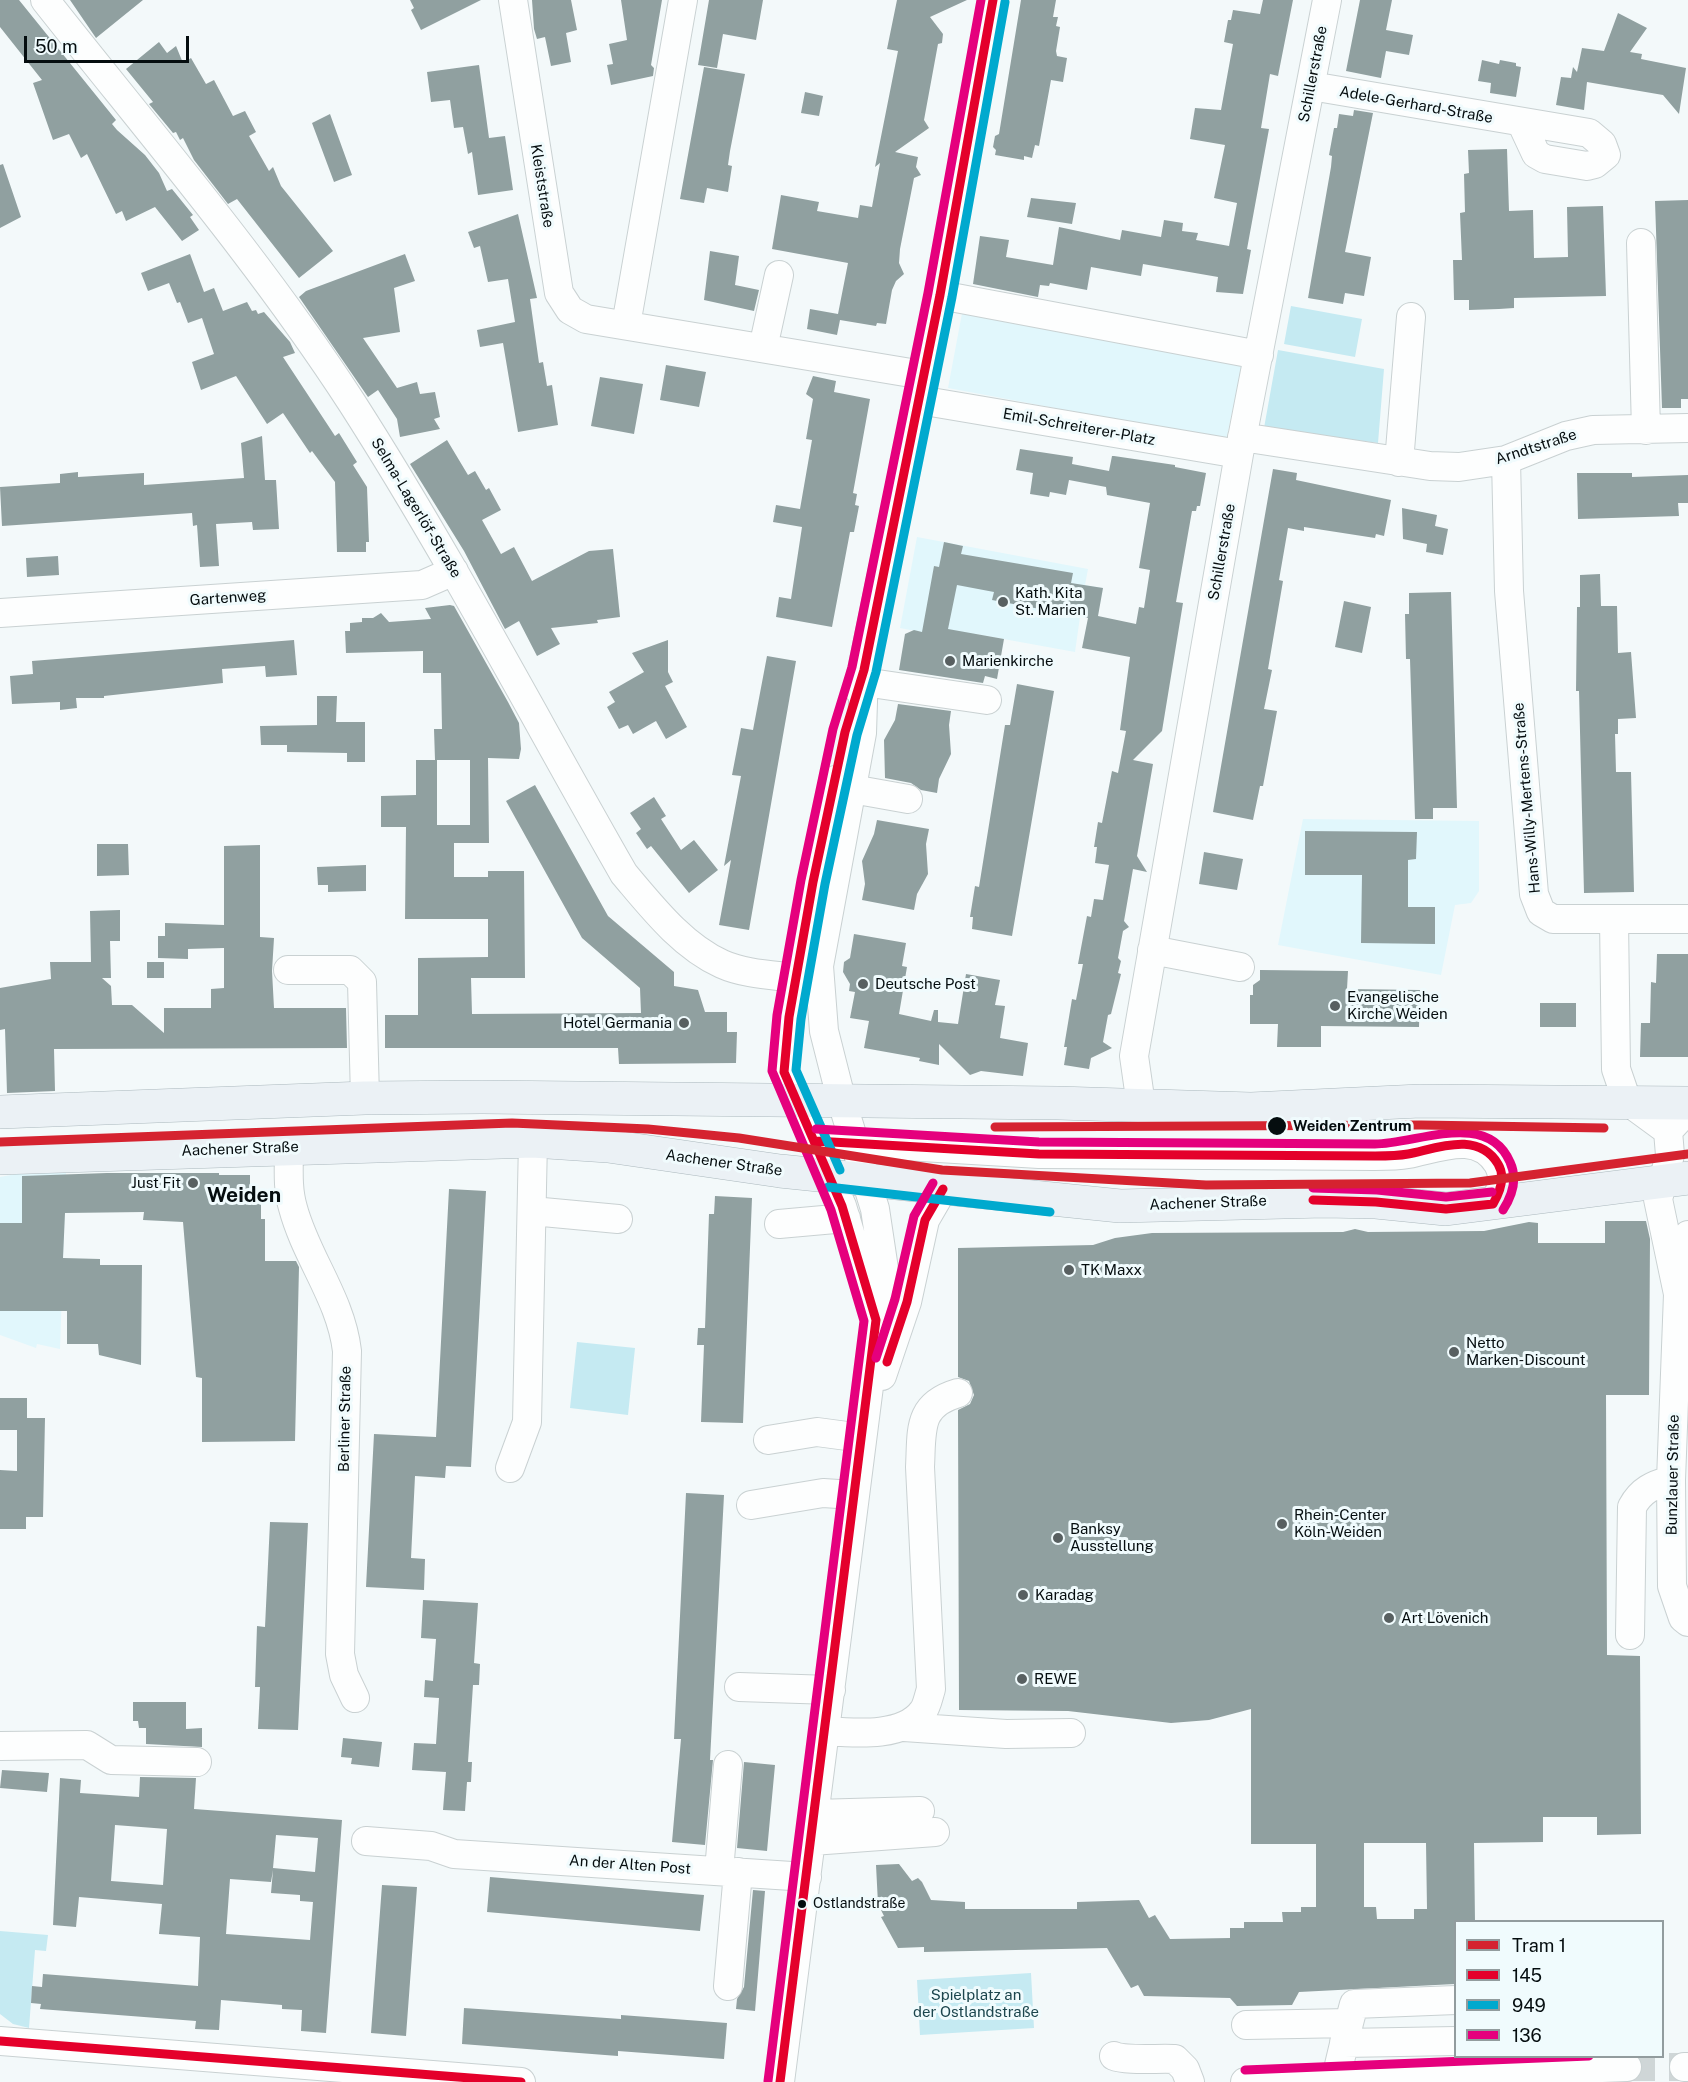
<!DOCTYPE html>
<meta charset="utf-8">
<style>
body{margin:0}
#map{position:relative;width:1688px;height:2082px;overflow:hidden;background:#f3f9fa;font-family:"Public Sans",sans-serif}
canvas{display:block}
.legend{position:absolute;left:1454px;top:1920px;width:210px;height:138px;box-sizing:border-box;background:#f0fbfd;border:2px solid #929c9e;margin:0;padding:8px 10px;list-style:none;font-size:18px;color:#050d0f}
.legend li{display:flex;align-items:center;gap:12px;height:30px}
.legend b{width:30px;border:2px solid #929c9e}
.scale{position:absolute;left:24px;top:36px;width:165px;height:27px;box-sizing:border-box;border:3px solid #050d0f;border-top:0;padding-left:8px;font-size:18px;line-height:21px;white-space:nowrap;color:#050d0f;-webkit-text-stroke:4px #f0fbfd;paint-order:stroke}
</style>
<div id="map">
<canvas width="1688" height="2082"></canvas>
<ul class="legend">
<li><b style="height:8px;background:#d52330"></b>Tram 1</li>
<li><b style="height:8px;background:#e4002b"></b>145</li>
<li><b style="height:8px;background:#00a9ce"></b>949</li>
<li><b style="height:8px;background:#e5007d"></b>136</li>
</ul>
<div class="scale">50 m</div>
</div>
<script>
const g = document.querySelector('canvas').getContext('2d');
g.lineJoin = 'round';
function fill(path, color) { g.fillStyle = color; g.fill(path, 'evenodd'); }
function stroke(path, color, width, dash) { g.strokeStyle = color; g.lineWidth = width; g.lineCap = dash ? 'butt' : 'round'; g.setLineDash(dash || []); g.stroke(path); }
function write(font, color, halo, rows, align = 'center') {
  g.font = font + ' "Public Sans",sans-serif'; g.lineWidth = 6; g.setLineDash([]); g.textBaseline = 'middle'; g.strokeStyle = halo; g.fillStyle = color; for (const [text, x, y, turn = 0] of rows) {
    g.save(); g.translate(x, y); g.rotate((+turn || 0) * Math.PI / 180); g.textAlign = isNaN(turn) ? turn : align; if (halo) g.strokeText(text, 0, 0); g.fillText(text, 0, 0); g.restore();
  }
}
const built = new Path2D(`
 M963 308 1244 358 1226 440 948 388Z
 M917 537 1088 569 1085 585 1103 588 1097 618 1080 617 1075 652 976 634 936 635 900 628Z
 M1303 819 1479 821V891L1471 903 1455 905 1441 975 1278 945Z
 M22 1173H66L60 1349 37 1344 36 1348 0 1335V1177Z`);
const green = new Path2D(`
 M1291 306 1362 319 1355 357 1284 344Z
 M1278 350 1384 369 1378 443 1264 428Z
 M577 1342 635 1348 628 1415 570 1408Z
 M0 1931 48 1935 46 1951 35 1950 29 2028 13 2024 0 2014Z
 M1031 1973 1034 2028 920 2035 917 1980Z`);
const building = new Path2D(`
 M0 0H19L116 120 112 124 117 130 145 155 159 173 167 191 172 189 193 215 190 217 199 230 182 241 155 207 126 221 122 211 116 214 87 154 81 158 69 134 53 140 33 83 42 80 0 27Z
 M70 0H143L96 38Z
 M410 0H481L421 30 411 10 414 8Z
 M532 0H571L577 30 566 33 571 62 551 66 545 37 537 39 534 29Z
 M621 0H662L651 65 654 68 653 76 611 85 607 65 613 64 609 44 627 40Z
 M709 0H763L756 40 723 34 717 68 698 65Z
 M897 0H967L930 17 943 34 942 43 938 44 924 120 929 128 895 152 918 157 916 167 921 175 914 178 900 249 899 263 904 274 896 281 892 290 886 324 877 323 876 326 840 320 837 335 807 329 810 309 838 314 848 263 772 249 781 195 819 202 817 211 858 218 860 205 872 207 880 163 875 167 898 51 887 49Z
 M1021 0H1056L1053 17H1058L1056 26 1060 27 1056 51 1057 56 1067 58 1063 82 1051 80 1039 146 1035 145 1032 158 1024 156V160L995 155 996 150 993 147 995 136 999 134Z
 M1263 0H1293L1278 76 1270 74 1261 128 1269 129 1247 249 1251 250 1243 294 1216 292 1218 277 1143 264 1141 276 1091 267 1087 290 1050 283 1049 286 1040 285 1038 297 973 284 980 236 1009 240 1006 257 1053 265 1059 227 1120 240 1122 230 1161 237 1164 220 1183 223 1182 231 1198 233 1196 240 1229 246 1237 203 1214 198 1225 145 1190 139 1195 108 1221 110 1233 44 1224 42 1228 20H1231L1233 10 1260 14Z
 M1360 0H1392L1386 30 1413 35 1409 55 1386 51 1381 78 1346 71Z
 M1618 13 1647 28 1630 52 1642 54 1641 59 1686 68 1679 114 1663 95 1587 82 1584 110 1556 105 1561 77 1571 78 1573 67 1577 72 1582 48 1604 51Z
 M159 42 167 53 176 46 183 63 191 58 206 84 214 80 233 116 245 111 256 132 249 136 269 171 273 167 281 186 333 251 299 278 237 199 228 204 194 160 183 138 180 140 176 132 173 133 149 104 153 102 126 69Z
 M1482 60 1499 64 1500 60 1516 63V66L1521 67 1516 97 1490 93 1491 83 1478 81Z
 M479 65 489 138 505 136 513 190 478 195 472 152 468 154 463 127 454 128 450 100 431 102 427 72Z
 M704 67 745 74 730 151 728 165 732 166 728 192 707 188 704 203 680 199Z
 M805 92 823 96 819 116 801 113Z
 M1354 110 1373 113 1345 252 1371 257 1364 296 1345 293 1343 304 1308 298 1331 167 1332 156 1329 155 1334 128H1337L1339 114 1353 116Z
 M330 114 352 175 334 182 312 123Z
 M1507 149 1509 211 1533 210 1534 258 1568 257 1567 207 1603 206 1606 296 1514 298V308L1499 309 1469 310V300H1454L1453 260H1462L1460 213 1465 212 1464 174 1469 173 1468 150Z
 M3 164 21 217 0 228V165Z
 M1031 198 1076 203 1072 224 1027 217Z
 M1688 200V399H1681V408H1662L1655 201Z
 M518 214 537 298 530 299 539 363 543 362 547 386 552 385 558 425 518 432 503 343 480 347 477 330 515 322 508 279 488 282 480 246 474 248 468 232Z
 M710 251 739 256 735 285 759 290 754 311 704 300Z
 M190 254 204 292 214 288 223 311 247 302 252 311 256 310 258 314 264 312 290 342 295 353 283 357 335 436 339 433 357 462 353 465 367 487 369 542H366V552H337L335 482 312 451 310 453 283 413 267 424 236 376 201 390 192 362 214 354 202 318 188 323 180 302 177 303 169 283 148 291 141 273Z
 M405 254 415 281 394 288 400 332 363 338 397 388 417 382 420 394 435 392 440 417 434 419 440 429 400 437 397 419 378 390 368 397 299 297 306 291Z
 M666 365 706 372 699 407 660 400Z
 M813 376 836 381 834 392 870 399 853 493 857 494 855 505 859 506 854 532H850L832 627 776 617 779 597 791 599 802 527 773 522 776 505 800 509 812 440 806 439 813 399 806 394Z
 M600 377 643 384 634 434 591 426Z
 M262 436 265 480H276L279 529 253 530 252 522 216 524 219 566 200 567 197 525 193 526 192 513 2 526 0 487 60 483V474L78 472V477L144 473V485L244 478 241 443Z
 M447 440 468 475 475 471 486 490 489 488 501 510 482 520 501 554 514 547 532 581 589 551 613 549 620 617 597 620 598 623 551 628 560 644 537 656 519 621 505 629 464 551 410 464Z
 M1020 449 1073 457 1072 464 1109 471 1112 456H1114L1175 465V467L1206 473 1200 506H1197L1196 511H1192L1176 602 1183 603 1162 731 1133 760 1153 764 1137 856 1147 872 1133 869 1124 921 1129 927 1123 931 1118 958 1121 961 1118 973 1121 974 1111 1014 1108 1015 1103 1042 1112 1048 1091 1058 1089 1069 1064 1065 1067 1047H1064L1072 999 1076 1000 1083 964H1078L1087 916 1091 917 1094 899 1103 900 1109 865 1095 863 1097 847H1094L1098 822 1102 823 1112 771 1118 773 1126 731 1120 730 1130 657 1082 648 1088 618 992 600 994 592 957 585 948 629 1004 639 997 679 985 676 983 683 899 670 905 634 914 630 922 632 934 566 939 567 944 542 963 546 961 554 1073 573 1071 583 1103 588 1098 616 1136 624 1139 607 1144 608 1150 570 1139 568 1150 503 1107 495 1106 487 1069 480 1066 495 1050 492 1049 497 1030 494 1033 473 1016 470Z
 M1273 469 1297 473 1296 480 1391 500 1384 536 1376 534 1375 538 1304 527V531L1288 528 1279 580 1283 581 1268 669 1272 670 1264 709 1277 711 1263 786H1260L1253 820 1213 812Z
 M1577 473H1632V477L1688 475V503H1678L1679 516 1578 519Z
 M1402 508 1437 515 1435 526 1448 529 1443 555 1426 552 1427 544 1403 539Z
 M58 556 59 575 27 577 26 558Z
 M1600 574 1601 606H1617L1618 653 1631 652 1636 718 1618 719V734H1615L1616 772H1631L1634 892 1584 893 1579 691H1576L1577 607H1580V575Z
 M1451 592 1457 808H1433V819H1415L1410 659H1406L1405 614H1409V593Z
 M1344 601 1371 607 1362 653 1335 647Z
 M450 605 454 606 508 702 519 723 521 749 519 759 488 758 489 843H454V877H488V871H524L525 978H471L472 1014 641 1013 640 988 582 938 506 801 535 785 608 916 674 972V986L698 990 705 1012H727V1032H737L736 1063 619 1064 618 1048H385V1015H418V958L488 957V919H405L406 827H381V796L416 795V760H435L434 729H442L441 673H423V651L346 653 345 631H350V623L362 622V618H373L381 613 389 622 431 619 425 608ZM437 760H470V825H437Z
 M294 640 297 675 266 677 265 666 222 669 223 683 104 696V698H76L77 708 60 710V702L12 704 10 676 33 674 32 661Z
 M668 640V672L673 682 665 686 687 727 666 739 656 721 633 734 628 725 619 729 607 707 615 702 609 692 644 672 632 653Z
 M767 656 796 661 749 930 719 925 731 860 724 866 741 776 732 775 741 728 753 730Z
 M1017 684 1054 691 1012 936 972 929 973 917H970L975 886 979 887 1005 725H1010Z
 M317 696H337L336 722H365V762H347V753L287 752V745H261L260 726 317 725Z
 M898 704 951 711 949 725 951 754 939 779 937 793 921 790 911 783 885 778 884 740 895 720Z
 M654 797 666 816 661 819 681 850 694 840 718 870 689 893 651 846 647 849 636 833 641 829 630 813Z
 M877 820 929 829 926 844 928 874 917 894 914 910 862 900 865 884 862 861 874 834Z
 M1305 831 1417 832 1416 859 1408 860V907H1435V944L1361 943 1362 875H1305Z
 M97 844H128L129 875 97 876Z
 M260 845V937L274 938 272 971 274 1008H346L347 1048 54 1049 55 1091 7 1093 5 1029 0 1030V988L51 979 50 962H91L90 911 120 910V941H110L111 978H102L111 986 112 1005H132L164 1033V1008H211V989L224 988V948L188 949V959L158 958V936H165V923L224 925V846Z
 M1204 852 1243 859 1237 890 1199 884Z
 M366 865V891L328 892V885H318L317 867Z
 M854 934 906 943 902 966 907 967 899 1014 931 1021 934 1010H938V1022L958 1024 966 974 1000 980 995 1005 1005 1006 1000 1038 1028 1043 1023 1076 981 1071 970 1075 939 1044V1065L919 1061 920 1058 864 1048 869 1021 850 1018 855 992 849 991 850 984 843 972 844 962 850 958Z
 M1657 954H1688V1057H1640L1641 1023H1650L1651 982 1656 983Z
 M147 962H164V978H147Z
 M1260 970 1348 971 1347 989 1420 990 1419 1027 1321 1026V1047H1277L1278 1024H1250V995H1253V985L1260 980Z
 M1540 1003H1576V1027H1540Z
 M107 1173H219V1175H250V1192L261 1191V1219H265V1261H296L299 1267 295 1441 202 1442V1378L196 1377 183 1222 143 1220 144 1212 65 1213 63 1258 100 1259V1265H142L141 1365 99 1355 98 1344H67V1311H0V1223H22V1176Z
 M449 1189 486 1191 471 1467 446 1466 445 1478 415 1476 411 1558 425 1559 424 1590 366 1587 374 1434 436 1437Z
 M715 1196 752 1198 743 1423 701 1422 704 1345H697L698 1328H705L709 1214H714Z
 M1605 1221H1646L1650 1239 1649 1395H1606L1607 1655 1640 1656 1641 1834 1597 1835V1817H1543V1842L1474 1843 1475 1922H1455V1984L1299 1992 1292 2005 1237 2006 1230 1998 1144 1996 1138 1985 1131 1988 1107 1948 924 1952V1947L898 1948 881 1917 884 1916 878 1904 876 1865 899 1864 912 1881 918 1878 922 1882 931 1900 965 1902V1909H1077V1902L1139 1900 1149 1918 1155 1915 1170 1939 1230 1938V1928H1244V1922H1283L1282 1912H1301V1907H1316V1844H1251V1709L1209 1720 1171 1723 1068 1711 959 1710 958 1410 970 1404 974 1395 969 1381 958 1377V1248L1093 1245 1115 1238 1152 1233 1343 1232 1355 1229 1368 1232 1484 1231 1529 1222 1538 1223V1243H1605ZM1364 1843H1426L1427 1909H1414V1919H1377L1376 1907H1364Z
 M0 1398H27V1418H45L43 1517H26V1529H0V1470L17 1471V1430H0Z
 M686 1493 724 1495 710 1760H713L705 1845 672 1842 681 1739H674Z
 M270 1522 308 1523 298 1730 258 1729 260 1687H255L257 1626 265 1627Z
 M423 1600 478 1603 474 1663 480 1664 479 1685H473L468 1762H472L471 1782H467L465 1811 443 1810 446 1772 412 1770 414 1743 436 1744 439 1698 424 1697 425 1680 433 1681 436 1639 421 1638Z
 M133 1702H186V1729L202 1728V1747L146 1744V1728H139L138 1721H133Z
 M343 1738 382 1742 379 1767 351 1764 352 1758 341 1757Z
 M744 1762 775 1765 767 1851 737 1848Z
 M2 1770 49 1773 47 1792 0 1788Z
 M140 1777 196 1778 194 1809 342 1820 326 2033 301 2031 302 2010 282 2009V2005L221 2000 219 2030 195 2029 196 2021 40 2009 41 2004 31 2003 32 1986 42 1987 43 1974 198 1986 200 1937 159 1934 162 1904 79 1897 76 1927 53 1925 60 1778 81 1780 80 1793 139 1797ZM115 1825 167 1829 163 1885 111 1881ZM276 1835 318 1838 315 1872 273 1868ZM273 1870 271 1893 300 1895V1901L313 1902 310 1940 226 1934 230 1879 271 1882Z
 M490 1877 704 1895 700 1931 487 1912Z
 M382 1885 417 1887 406 2036 371 2033Z
 M753 1890 765 1891 755 2011 736 2009 737 1999 744 1987Z
 M464 2008 621 2019V2015L727 2023 724 2059 618 2051V2056L462 2044Z`);
const minorTunnel = new Path2D(`
 M1627 2067H1684`);
const minor = new Path2D(`
 M45 0C149 132 260 261 352 403 450 556 534 717 624 874 652 907 682 946 722 964 744 974 772 975 795 978
 M513 0 559 293 570 310 586 319 923 375
 M1311 86 1589 133 1602 144 1606 155 1595 164 1587 166 1545 159 1536 154 1522 124
 M1641 243 1646 430
 M940 295 1259 355
 M626 325 683 0
 M763 348 779 275
 M919 400 1239 454
 M1242 437 1430 466 1459 467 1506 460 1566 436 1593 430 1688 428
 M1506 460 1509 591 1534 894 1541 912 1553 919H1614L1616 1069 1627 1101 1668 1131
 M1399 462 1411 317
 M0 613 422 585 454 571
 M864 682 987 700
 M858 689 940 295 993 0
 M835 780 795 978 784 1072 842 1206 873 1309
 M852 789 908 799
 M1614 919H1688
 M1152 950 1240 967
 M288 970H350L362 982 365 1098
 M1141 1105 1134 1056 1239 454 1327 0
 M1680 1118 1668 1131 1670 1155 1658 1199 1678 1294 1671 1480 1672 1586 1683 1618 1688 1622
 M838 1142 1039 1154 1375 1156C1386 1156 1397 1156 1408 1154 1439 1148 1478 1130 1498 1164 1506 1178 1501 1192 1493 1204
 M289 1147C289 1167 287 1188 293 1208 306 1257 341 1299 347 1351L340 1654 344 1675 355 1698
 M532 1211 618 1219
 M779 1224 846 1218
 M1681 1281 1687 1259 1688 1235
 M882 1376 907 1302 925 1220 943 1189
 M768 1440 817 1432 862 1438
 M510 1468 527 1422 533 1141
 M751 1505 823 1493 854 1495
 M1630 1635 1632 1507C1641 1490 1653 1485 1671 1480
 M739 1687 831 1690
 M904 1727 1006 1734 1071 1733
 M824 1731C854 1733 904 1738 923 1711 927 1706 929 1695 931 1689L920 1467C922 1430 917 1405 958 1393
 M0 1746 87 1745 111 1760 197 1762
 M815 1814 920 1811
 M366 1841 431 1846 454 1854 807 1877
 M812 1841 935 1832
 M719 1871 728 1765
 M728 1986 738 1872
 M1349 2023 1354 2004 1456 2000
 M1246 2025 1349 2023 1335 2082
 M0 2041 521 2082
 M1344 2043 1456 2041
 M1114 2056C1126 2061 1159 2058 1175 2059L1185 2069 1190 2082
 M1684 2067H1688
 M780 2082 884 1269 875 1209 842 1102 824 1031 819 966 862 733 864 670
 M1245 2082 1627 2067`);
const major = new Path2D(`
 M0 1112 365 1098 482 1097 1058 1103 1251 1109 1420 1101 1688 1103
 M0 1158 533 1141 608 1146 780 1171 1120 1206 1324 1201 1376 1202 1446 1209 1688 1178`);
const bus1 = new Path2D(`
 M815 1141 1039 1154 1375 1156C1386 1156 1397 1156 1408 1154 1438 1148 1478 1131 1498 1164 1506 1177 1500 1192 1493 1204
 M1313 1200 1376 1202 1446 1209 1493 1204
 M887 1362 907 1302 925 1220 943 1189
 M0 2041 521 2082
 M780 2082 876 1320 842 1206 784 1072 789 1017 813 882 845 732 864 670 940 295 993 0`);
const bus2 = new Path2D(`
 M840 1170 796 1070 801 1019 825 884 857 735 876 672 952 297 1005 2
 M828 1187 1050 1212`);
const bus3 = new Path2D(`
 M816 1129 1039 1142 1375 1144C1417 1144 1487 1109 1510 1162 1518 1179 1512 1196 1503 1210
 M1313 1188 1377 1190 1446 1197 1492 1192
 M876 1358 895 1299 914 1216 933 1183
 M1245 2070 1589 2056
 M768 2081 864 1321 831 1210 772 1071 777 1015 801 880 833 729 852 667 928 293 981 0`);
const tram1 = new Path2D(`
 M995 1127 1421 1125 1604 1128
 M0 1142 512 1123 648 1129 739 1138 942 1170 1206 1185 1470 1183 1688 1154`);
const markers = [
 [1003,602,6,"#586061"],
 [950,661,6,"#586061"],
 [863,984,6,"#586061"],
 [1335,1006,6,"#586061"],
 [684,1023,6,"#586061"],
 [1277,1126,10,"#050d0f"],
 [193,1183,6,"#586061"],
 [1069,1270,6,"#586061"],
 [1454,1352,6,"#586061"],
 [1282,1524,6,"#586061"],
 [1058,1538,6,"#586061"],
 [1023,1595,6,"#586061"],
 [1389,1618,6,"#586061"],
 [1022,1679,6,"#586061"],
 [802,1904,5,"#050d0f"]
];
const busNames = [
 ["Ostlandstraße",813,1904]
];
const streetNames = [
 ["Schillerstraße",1313,74,-79],
 ["Adele-Gerhard-Straße",1416,105,10],
 ["Kleiststraße",542,186,81],
 ["Emil-Schreiterer-Platz",1079,427,10],
 ["Arndtstraße",1536,447,-18],
 ["Selma-Lagerlöf-Straße",416,508,59],
 ["Schillerstraße",1222,552,-80],
 ["Gartenweg",228,598,-4],
 ["Hans-Willy-Mertens-Straße",1527,798,-95],
 ["Aachener Straße",240,1149,-2],
 ["Aachener Straße",724,1163,8],
 ["Aachener Straße",1208,1203,-2],
 ["Berliner Straße",345,1419,-89],
 ["Bunzlauer Straße",1673,1475,-89],
 ["An der Alten Post",630,1865,4]
];
const poiNames = [
 ["Kath. Kita",1015,593],
 ["St. Marien",1015,610],
 ["Marienkirche",962,661],
 ["Deutsche Post",875,984],
 ["Evangelische",1347,997],
 ["Kirche Weiden",1347,1014],
 ["Hotel Germania",672,1023,"right"],
 ["Just Fit",181,1183,"right"],
 ["TK Maxx",1081,1270],
 ["Netto",1466,1343],
 ["Marken-Discount",1466,1360],
 ["Rhein-Center",1294,1515],
 ["Köln-Weiden",1294,1532],
 ["Banksy",1070,1529],
 ["Ausstellung",1070,1546],
 ["Karadag",1035,1595],
 ["Art Lövenich",1401,1618],
 ["REWE",1034,1679]
];
const stopNames = [
 ["Weiden Zentrum",1293,1126]
];
const parkNames = [
 ["Spielplatz an",976,1995],
 ["der Ostlandstraße",976,2012]
];
const districtNames = [
 ["Weiden",244,1196]
];
fill(built, '#e1f7fc');
fill(green, '#c5eaf2');
fill(building, '#90a0a0');
stroke(minorTunnel, '#cfd6d7', 28, [28, 14]);
stroke(minor, '#c9d1d2', 30);
stroke(major, '#abb8bd', 34);
stroke(minor, '#fdfefe', 28);
stroke(major, '#ebf1f5', 33);
stroke(bus1, '#e4002b', 9);
stroke(bus2, '#00a9ce', 9);
stroke(bus3, '#e5007d', 9);
stroke(tram1, '#d52330', 9);
for (const [x, y, r, color] of markers) { const dot = new Path2D(); dot.arc(x, y, r, 0, 2 * Math.PI); g.fillStyle = color; g.fill(dot); stroke(dot, '#f0fbfd', 2); }
write('14px', '#050d0f', '#f0fbfd', busNames, 'left');
write('15px', '#050d0f', '#f0fbfd', streetNames);
write('15px', '#050d0f', '#f0fbfd', poiNames, 'left');
write('bold 15px', '#050d0f', '#f0fbfd', stopNames, 'left');
write('15px', '#1b454d', '#f0fbfd', parkNames);
write('bold 21px', '#050d0f', '#f0fbfd', districtNames);
</script>
